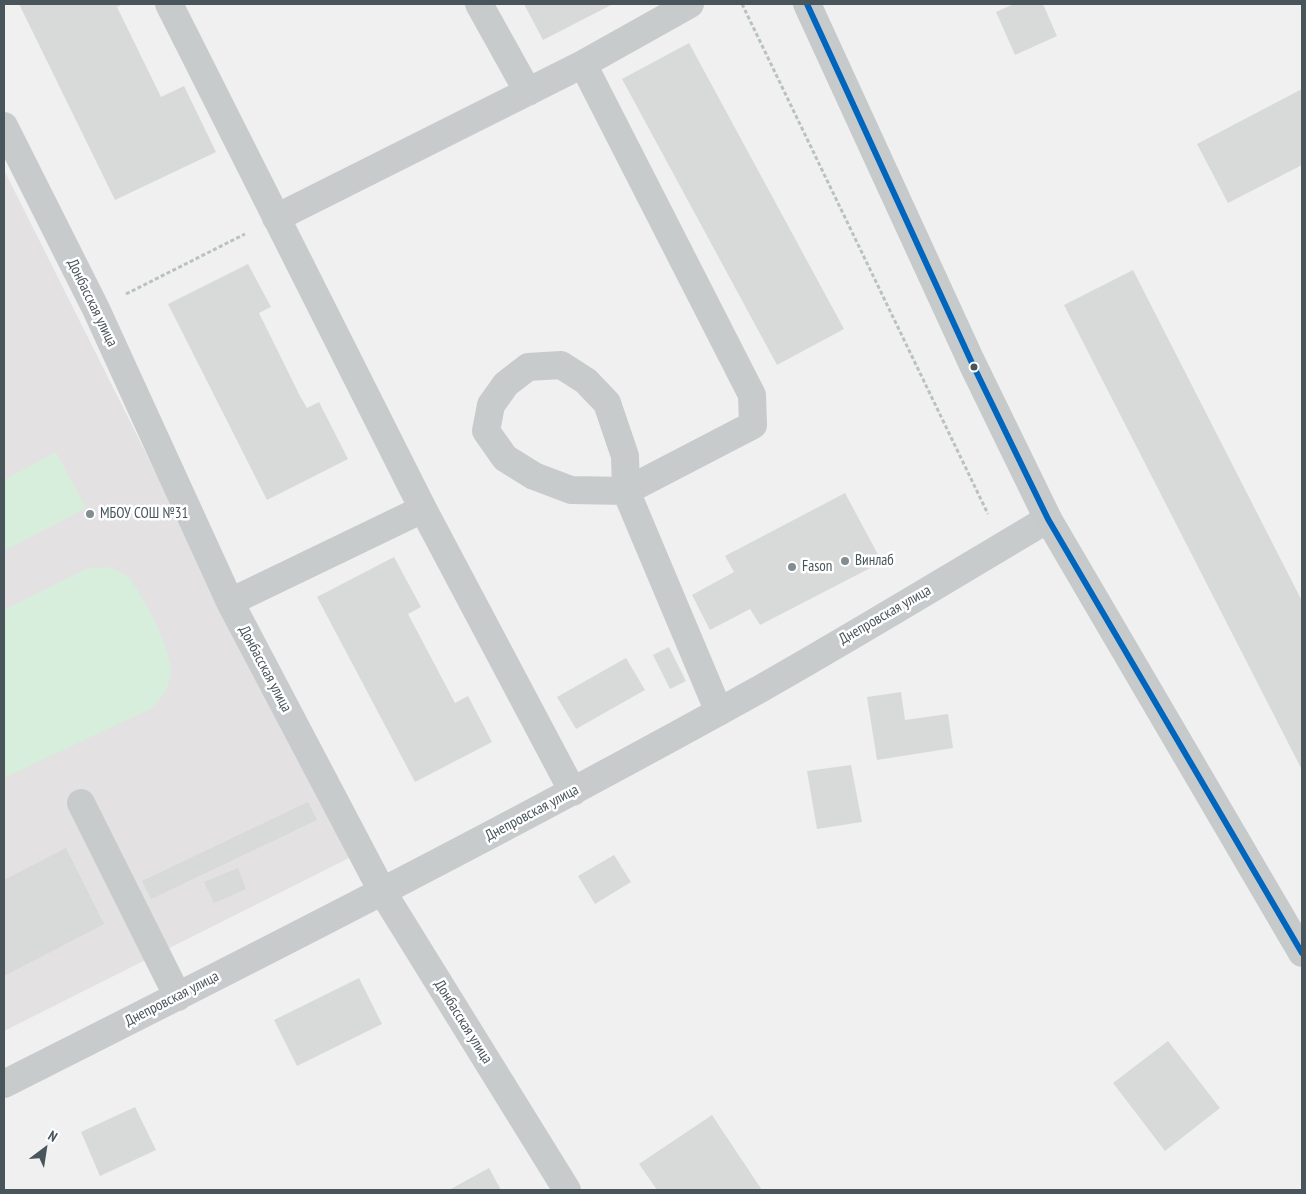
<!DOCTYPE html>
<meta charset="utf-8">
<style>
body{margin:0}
#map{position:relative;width:1306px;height:1194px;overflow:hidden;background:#f1f0f0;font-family:"PT Sans Narrow",sans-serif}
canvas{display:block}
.frame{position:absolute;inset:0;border:5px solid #48565c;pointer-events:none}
.north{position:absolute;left:20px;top:1124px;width:50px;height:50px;-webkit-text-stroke:4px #fff;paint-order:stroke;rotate:31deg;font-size:14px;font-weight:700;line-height:20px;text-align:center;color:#48565c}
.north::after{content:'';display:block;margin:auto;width:18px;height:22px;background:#48565c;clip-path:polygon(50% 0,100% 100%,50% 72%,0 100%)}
</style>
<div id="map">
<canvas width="1306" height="1194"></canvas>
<div class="frame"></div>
<div class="north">N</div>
</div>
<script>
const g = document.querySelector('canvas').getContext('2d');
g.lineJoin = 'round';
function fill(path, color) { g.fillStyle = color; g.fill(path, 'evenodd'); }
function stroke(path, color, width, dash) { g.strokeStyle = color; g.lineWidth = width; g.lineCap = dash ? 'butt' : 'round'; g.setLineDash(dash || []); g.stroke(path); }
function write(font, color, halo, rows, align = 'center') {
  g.font = font + ' "PT Sans Narrow",sans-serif'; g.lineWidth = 5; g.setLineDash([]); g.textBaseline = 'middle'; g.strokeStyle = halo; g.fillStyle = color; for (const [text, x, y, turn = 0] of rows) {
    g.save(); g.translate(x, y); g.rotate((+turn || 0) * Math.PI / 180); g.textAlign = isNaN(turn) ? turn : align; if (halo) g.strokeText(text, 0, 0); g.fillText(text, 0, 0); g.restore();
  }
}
const education = new Path2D(`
 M4 170 349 858 4 1031Z`);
const green = new Path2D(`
 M56 452 86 508 4 551V480Z
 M108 567C115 570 124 573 129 578 144 596 176 656 170 679 167 691 160 699 152 708L4 778V610L88 568Z`);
const building = new Path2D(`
 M19 4H123L117 7 161 97 184 86 216 152 115 200Z
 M524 4H613L543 40Z
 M1014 4H1043L1057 36 1015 55 996 12Z
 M689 43 844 329 777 365 622 79Z
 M1302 89V165L1228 203 1197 144Z
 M248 264 271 307 259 313 300 396 307 408 319 402 348 459 267 500 168 304Z
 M1133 270 1302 601V770L1064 305Z
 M845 493 882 562 760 625 750 609 710 630 692 595 734 572 725 556Z
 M394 557 421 607 408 614 416 629 455 703 468 696 492 742 415 782 317 597Z
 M669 647 686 681 670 689 653 655Z
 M626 658 645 690 576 729 557 697Z
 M901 692 905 720 948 714 953 748 877 760 867 697Z
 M851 765 862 822 817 829 807 771Z
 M308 802 317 820 151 899 142 881Z
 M66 848 104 924 4 976V880Z
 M614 855 631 882 595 904 578 876Z
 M238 868 246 889 214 903 204 882Z
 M359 978 382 1024 297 1066 274 1020Z
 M1168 1041 1220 1108 1165 1151 1113 1083Z
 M135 1107 156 1150 100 1176 81 1132Z
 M712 1115 762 1190H657L639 1164Z
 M489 1168 501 1190H449Z`);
const path = new Path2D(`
 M742 4 988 514
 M126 294 245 234`);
const minor = new Path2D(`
 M169 4 423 509
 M479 4 528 92
 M690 4 583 64 752 395 753 425 626 491 719 712
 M4 126 96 309 230 602 382 891 567 1190
 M276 218 583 64
 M561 365 586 381 607 403 625 456 626 491 571 490 534 476 505 458 486 431 491 405 506 384 528 367Z
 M230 602 423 509 573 792
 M81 803 178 997
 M4 1084C258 956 512 827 760 689 857 634 952 576 1048 519`);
const major = new Path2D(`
 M807 4 972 363 1048 519 1302 953`);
const bus1 = new Path2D(`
 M807 4 972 363 1048 519 1302 953`);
const markers = [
 [974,367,4.5,"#48565c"],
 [90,514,5,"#838c90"],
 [845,561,5,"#838c90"],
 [792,567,5,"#838c90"]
];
const streetNames = [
 ["Донбасская улица",92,303,64],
 ["Днепровская улица",885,615,-30],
 ["Донбасская улица",265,669,62],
 ["Днепровская улица",532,813,-28],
 ["Днепровская улица",172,999,-27],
 ["Донбасская улица",463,1022,58]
];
const poiNames = [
 ["МБОУ СОШ №31",100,514],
 ["Винлаб",855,561],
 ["Fason",802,567]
];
fill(education, '#e3e1e2');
fill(green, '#d6eedb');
fill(building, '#d8d9d9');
stroke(path, '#b8c3be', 3, [4, 2.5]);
stroke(minor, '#c8cbcc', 28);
stroke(major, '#c6cacb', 28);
stroke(bus1, '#0065bd', 6);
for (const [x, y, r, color] of markers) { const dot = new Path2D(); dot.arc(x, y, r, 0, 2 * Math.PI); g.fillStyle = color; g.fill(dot); stroke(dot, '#fff', 2); }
write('15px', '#48565c', '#fff', streetNames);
write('15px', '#48565c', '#fff', poiNames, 'left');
</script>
